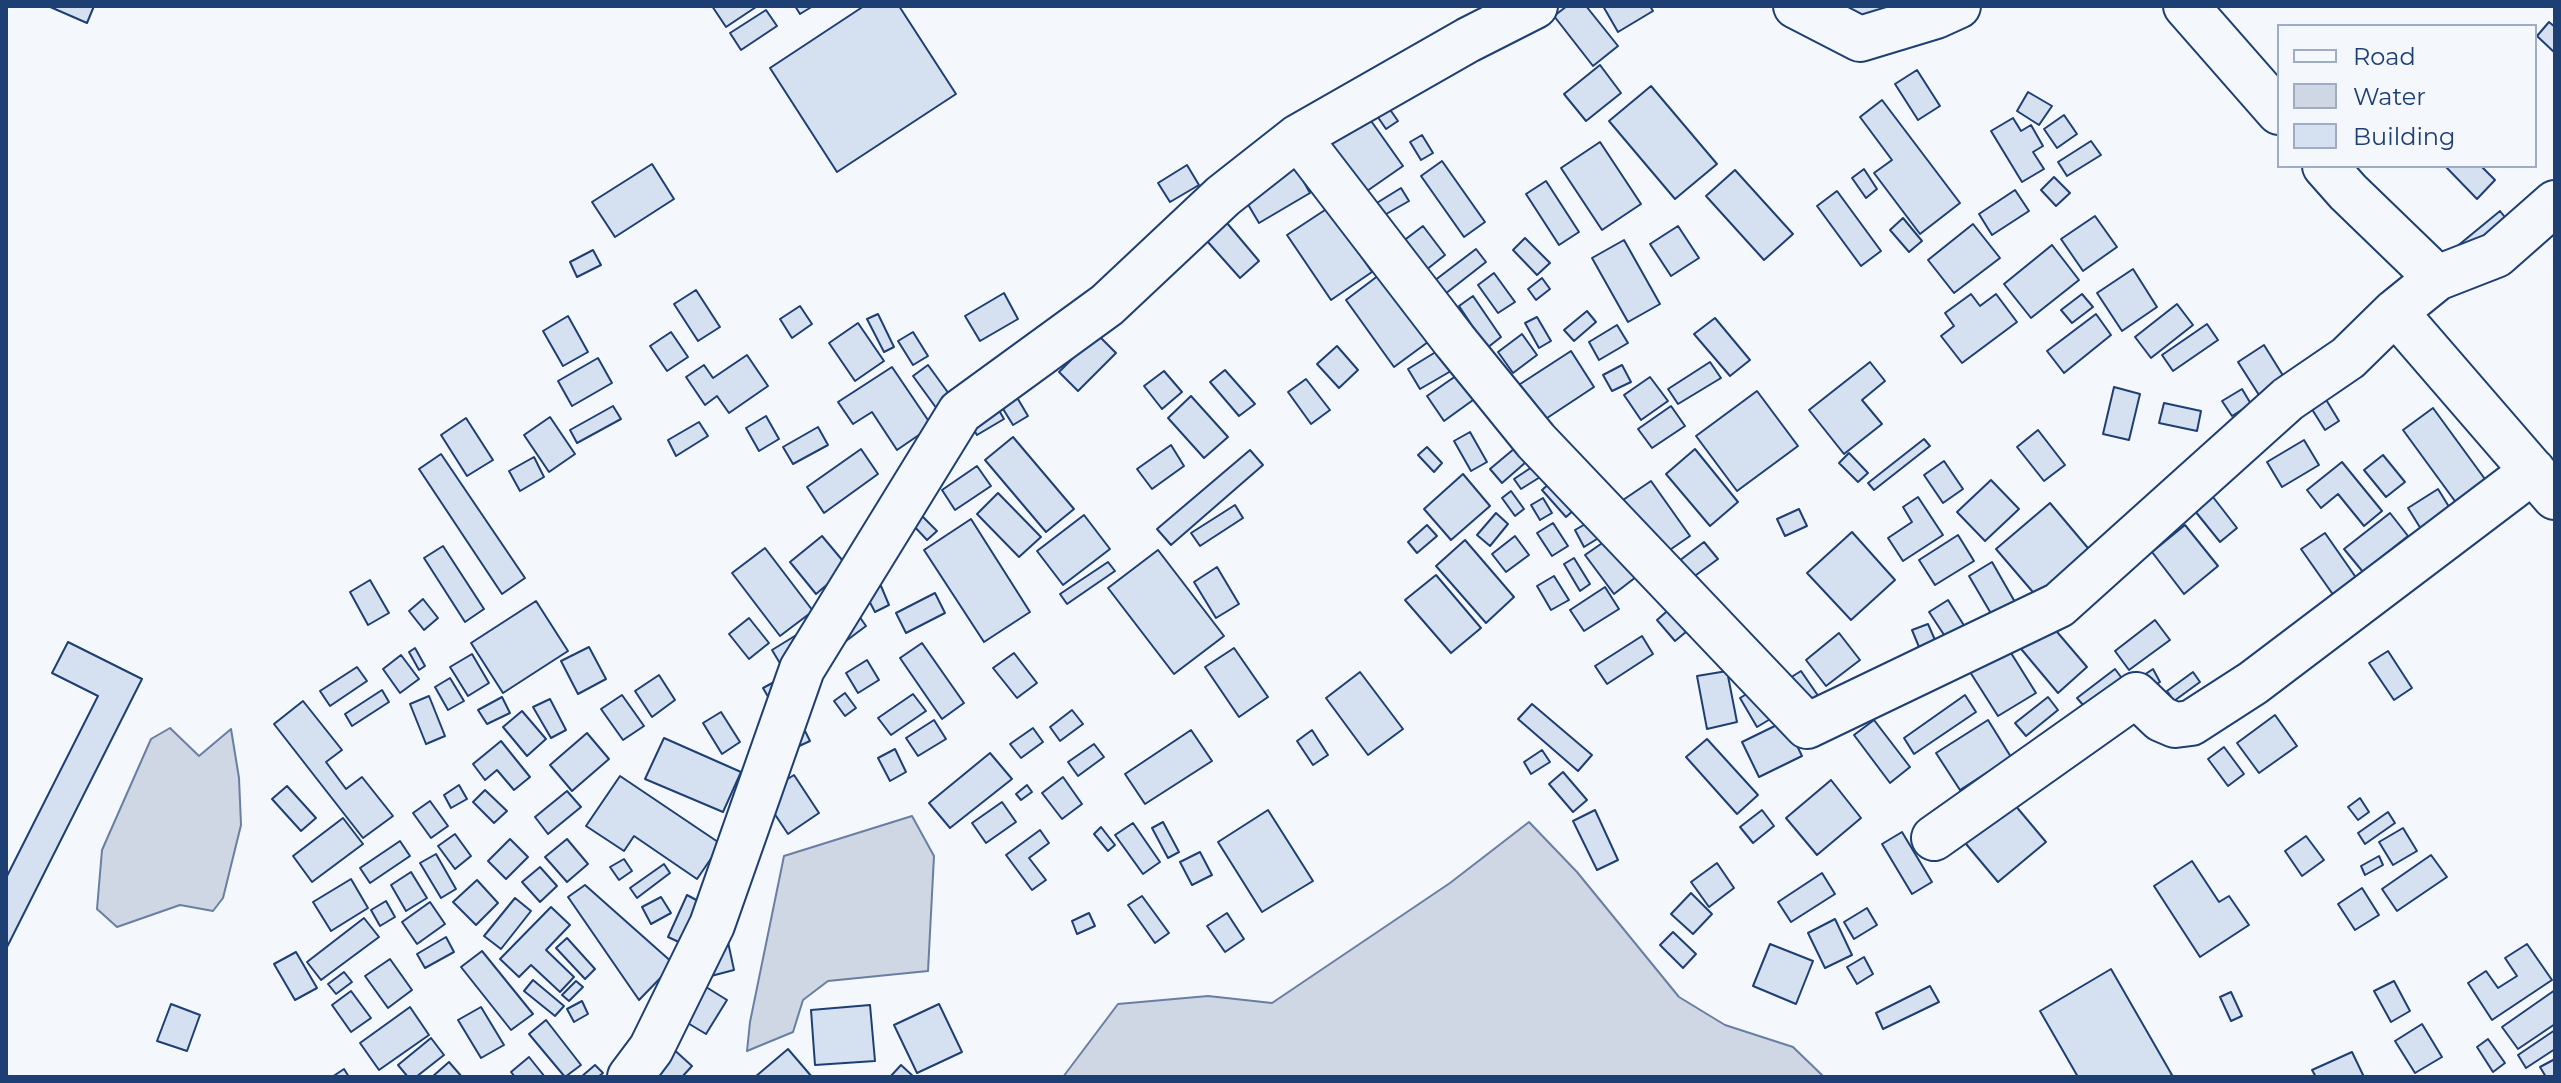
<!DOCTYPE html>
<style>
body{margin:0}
#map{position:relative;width:2561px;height:1083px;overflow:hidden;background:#f4f7fb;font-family:Montserrat,sans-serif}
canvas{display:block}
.frame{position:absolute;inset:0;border:8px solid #1d3f73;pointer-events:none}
.legend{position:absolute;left:2277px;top:24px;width:260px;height:144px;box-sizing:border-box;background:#f4f7fb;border:2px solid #9eadc5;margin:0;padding:10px 14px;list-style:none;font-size:24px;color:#1d3f73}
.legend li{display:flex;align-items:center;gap:16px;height:40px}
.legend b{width:40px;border:2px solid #9eadc5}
</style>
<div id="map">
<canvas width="2561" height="1083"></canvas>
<div class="frame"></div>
<ul class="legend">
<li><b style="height:10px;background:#f4f7fb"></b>Road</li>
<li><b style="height:22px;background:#cfd7e4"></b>Water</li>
<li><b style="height:22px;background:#d5e0f0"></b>Building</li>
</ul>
</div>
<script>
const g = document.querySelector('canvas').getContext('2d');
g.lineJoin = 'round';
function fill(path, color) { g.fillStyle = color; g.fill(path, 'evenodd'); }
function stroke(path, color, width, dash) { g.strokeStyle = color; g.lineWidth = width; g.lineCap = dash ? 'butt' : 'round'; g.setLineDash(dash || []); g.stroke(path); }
const water = new Path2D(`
 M170 728 199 756 231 729 239 778 241 825 223 898 213 911 180 905 117 927 97 909 102 850 151 739Z
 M912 816 934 856 928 971 828 981 803 1000 793 1032 747 1051 750 1022 784 856Z
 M1529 822 1577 872 1679 997 1725 1025 1793 1047 1824 1077H1063L1118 1004 1208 996 1272 1003 1450 883Z`);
const building = new Path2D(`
 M48 6H94L87 23Z
 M712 6H756V7L726 27Z
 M795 6H813L800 14Z
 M864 6H899L956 94 837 172 770 68Z
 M1567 6H1586L1618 46 1593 66 1554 16Z
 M1603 6H1650L1653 11 1618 32Z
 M1850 6H1897L1856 26 1847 8Z
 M766 10 777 26 741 50 730 33Z
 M2549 22 2555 27V53L2537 36Z
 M1600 65 1621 93 1586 121 1564 94Z
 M1917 70 1940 106 1918 120 1895 84Z
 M1651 86 1717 164 1675 199 1609 121Z
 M2028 92 2052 106 2039 125 2017 111Z
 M1882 100 1960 203 1920 234 1874 173 1892 160 1860 117Z
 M1384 101 1398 121 1386 129 1373 110Z
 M1364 111 1403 166 1357 198 1318 143Z
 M2064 115 2077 134 2057 148 2044 129Z
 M2013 118 2021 131 2031 125 2043 146 2033 152 2044 169 2022 182 1991 131Z
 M1422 135 1433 153 1421 160 1410 142Z
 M2091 141 2101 155 2067 176 2058 162Z
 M1600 142 1641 204 1602 230 1561 168Z
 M1442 161 1485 222 1464 237 1421 176Z
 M652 164 674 199 615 237 592 202Z
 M1187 165 1199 185 1170 202 1158 183Z
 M1295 166 1310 193 1259 223 1243 196Z
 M2447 166H2481L2495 180 2477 199 2446 167Z
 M1864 169 1877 189 1866 198 1852 178Z
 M1735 170 1793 234 1764 260 1706 196Z
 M2054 177 2070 193 2056 206 2041 190Z
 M1546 181 1579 232 1559 245 1526 194Z
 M1401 188 1409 201 1374 221 1367 209Z
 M2015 190 2029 211 1992 235 1979 214Z
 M1837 191 1881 251 1861 266 1817 206Z
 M1328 208 1372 272 1331 300 1287 235Z
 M2500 211 2512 226 2455 248Z
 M2095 216 2117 247 2083 271 2061 239Z
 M1903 218 1922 241 1909 252 1890 230Z
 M1227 223 1259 261 1240 278 1207 241Z
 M1973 224 2000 258 1954 293 1928 260Z
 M1423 226 1445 255 1421 274 1398 245Z
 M1678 226 1699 258 1671 276 1650 244Z
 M1525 238 1550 263 1537 275 1513 250Z
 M1624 240 1660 304 1628 322 1592 258Z
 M2052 245 2079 280 2031 318 2004 284Z
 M1476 249 1486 262 1445 294 1434 281Z
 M593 250 601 265 577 277 570 262Z
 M2133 269 2157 307 2122 331 2097 293Z
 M1494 273 1515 302 1498 313 1478 285Z
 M1379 275 1428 342 1394 367 1346 300Z
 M1542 278 1550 289 1536 300 1528 289Z
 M696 290 720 327 698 341 674 304Z
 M1004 293 1018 319 980 341 965 316Z
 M1971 294 1980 306 1996 294 2017 322 1962 363 1941 336 1954 326 1945 313Z
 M2082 294 2093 307 2072 323 2061 310Z
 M1473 296 1501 337 1487 348 1459 306Z
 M2177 304 2193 325 2151 358 2135 337Z
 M800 306 812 324 792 338 780 319Z
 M1587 311 1596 322 1574 341 1564 330Z
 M878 314 894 347 884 352 867 319Z
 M2096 314 2111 335 2064 373 2047 351Z
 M568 316 588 352 563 366 543 331Z
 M1537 317 1551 341 1539 348 1525 323Z
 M1715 318 1750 360 1730 376 1694 334Z
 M858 323 884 361 855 381 829 343Z
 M2207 324 2218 340 2173 371 2162 355Z
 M1617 325 1628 343 1599 360 1589 342Z
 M671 332 688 357 667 371 650 346Z
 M913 332 928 356 913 365 898 341Z
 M1097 334 1116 353 1078 391 1059 372Z
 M1522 334 1537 355 1513 373 1498 352Z
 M2264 345 2292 390 2266 406 2238 362Z
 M1337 346 1358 370 1339 388 1317 364Z
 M1439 350 1451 371 1420 389 1408 369Z
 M1571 351 1594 387 1538 424 1514 388Z
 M747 355 768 386 729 413 717 396 705 405 686 377 704 365 713 378Z
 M598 358 612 383 572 406 558 381Z
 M1710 362 1721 378 1678 404 1668 389Z
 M1870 362 1885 381 1862 400 1882 424 1844 454 1809 410Z
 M928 365 952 398 937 409 913 376Z
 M1622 365 1631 382 1612 391 1603 375Z
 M892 367 932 426 897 450 872 412 853 424 838 402Z
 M1225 370 1255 404 1239 416 1210 382Z
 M1164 371 1182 392 1162 409 1144 386Z
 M1463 371 1480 395 1444 421 1427 396Z
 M1650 377 1668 401 1641 420 1624 395Z
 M1306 379 1330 410 1311 424 1288 392Z
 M2114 387 2140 394 2129 440 2103 434Z
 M2242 389 2251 404 2232 416 2222 401Z
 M1757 391 1798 446 1737 491 1696 436Z
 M2322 393 2339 421 2325 430 2308 403Z
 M1015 394 1028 416 1013 425 1000 404Z
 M1191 396 1228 437 1204 458 1168 418Z
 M993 400 1004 419 977 435 966 417Z
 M2164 403 2201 411 2197 431 2159 423Z
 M613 406 621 419 577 443 570 430Z
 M1671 406 1685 426 1652 448 1638 429Z
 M2433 408 2490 486 2460 508 2403 430Z
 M766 416 779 439 759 451 746 428Z
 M550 417 575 454 549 472 524 435Z
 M466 418 493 460 467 476 441 435Z
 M699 422 708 436 676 456 668 440Z
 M818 427 828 445 793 464 783 447Z
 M2038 430 2065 465 2044 481 2017 447Z
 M1470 432 1487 462 1471 471 1454 441Z
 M1013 437 1074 509 1046 532 985 460Z
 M1924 439 1930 446 1874 490 1868 483Z
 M2304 440 2319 465 2282 487 2267 462Z
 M1171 445 1184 466 1152 489 1137 469Z
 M1427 447 1442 463 1434 472 1418 455Z
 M1515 448 1526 462 1502 483 1490 469Z
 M861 449 878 474 824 513 807 487Z
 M1695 449 1738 502 1710 526 1666 474Z
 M1250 450 1263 465 1171 545 1157 529Z
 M1849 453 1868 473 1858 482 1839 463Z
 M441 454 525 578 502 594 419 469Z
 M2383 455 2405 482 2386 497 2364 470Z
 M534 457 544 477 520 491 509 471Z
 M1944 461 1963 489 1943 503 1924 475Z
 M2342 462 2382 511 2364 526 2338 494 2321 508 2307 490Z
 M1538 463 1545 474 1521 489 1514 479Z
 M977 466 991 486 955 510 942 490Z
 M1463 474 1490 506 1451 540 1424 509Z
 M1991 480 2019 509 1985 541 1957 512Z
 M1651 481 1690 536 1661 556 1623 500Z
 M1550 483 1574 510 1566 517 1542 490Z
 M2438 489 2451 510 2421 529 2408 508Z
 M1511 491 1524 509 1515 516 1502 498Z
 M998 493 1041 537 1019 557 977 514Z
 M1918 497 1943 535 1903 561 1888 538 1912 522 1903 507Z
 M2213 497 2237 528 2220 542 2195 511Z
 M1543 498 1552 513 1540 520 1531 505Z
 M2050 503 2098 560 2044 605 1996 549Z
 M1235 505 1243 518 1200 546 1191 533Z
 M1799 509 1807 526 1785 536 1777 519Z
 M1496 513 1508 524 1490 546 1477 535Z
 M2390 513 2408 536 2363 572 2344 549Z
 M921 515 937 531 927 540 912 524Z
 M1084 515 1110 549 1063 585 1037 551Z
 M1601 515 1610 531 1584 547 1575 530Z
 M971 519 1030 612 984 642 924 550Z
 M1553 523 1568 546 1552 556 1537 533Z
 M1427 525 1437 536 1417 553 1408 542Z
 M2185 525 2218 566 2184 594 2152 552Z
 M1852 532 1895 580 1851 620 1807 573Z
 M2325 533 2357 579 2334 596 2301 549Z
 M1958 535 1974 561 1935 585 1919 560Z
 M822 536 848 567 816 594 790 562Z
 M1515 536 1529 555 1506 572 1492 554Z
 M1608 539 1636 577 1614 594 1585 555Z
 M1465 540 1514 597 1486 623 1436 566Z
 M1704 542 1718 559 1692 578 1679 561Z
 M443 546 484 609 465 622 424 558Z
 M765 548 813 611 780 636 732 573Z
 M1158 550 1224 636 1174 674 1108 588Z
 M1574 558 1590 584 1580 591 1564 564Z
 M1108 562 1115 571 1067 604 1060 594Z
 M1992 562 2019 609 1996 622 1969 576Z
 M1217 567 1239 604 1216 618 1194 582Z
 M1436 575 1481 628 1451 653 1405 600Z
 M1554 576 1569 600 1551 610 1537 586Z
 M370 580 389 613 368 625 350 592Z
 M881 586 889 605 875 612 865 593Z
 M1605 587 1619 609 1584 631 1570 610Z
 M935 593 945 613 906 633 896 613Z
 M423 599 438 618 424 630 409 611Z
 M1948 600 1970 635 1952 647 1929 612Z
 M536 601 568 651 503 693 471 643Z
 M1673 606 1692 627 1675 641 1657 620Z
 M859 616 866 626 830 653Z
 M749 618 769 643 749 659 729 634Z
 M2046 619 2087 667 2058 693 2017 644Z
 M2155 620 2170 640 2129 670 2115 651Z
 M1928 624 1935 640 1919 647 1912 630Z
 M1839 633 1860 660 1826 686 1806 660Z
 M798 634 781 665 772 650Z
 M1642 636 1653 654 1607 684 1595 666Z
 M2001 637 2036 693 1998 716 1963 661Z
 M68 642 142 679 6 949V878L98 696 52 673Z
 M922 643 964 703 942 719 900 658Z
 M589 647 606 679 578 694 561 661Z
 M415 648 425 666 419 670 409 652Z
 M1234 648 1268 697 1239 717 1205 667Z
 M2388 651 2412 688 2394 700 2369 663Z
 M1014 653 1037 683 1017 698 993 668Z
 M472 654 489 683 468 696 450 667Z
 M401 655 419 679 400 693 383 669Z
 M867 660 879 680 858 693 846 673Z
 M357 667 367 681 330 706 320 691Z
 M2115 669 2127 685 2090 713 2077 698Z
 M2153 669 2160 682 2146 691 2138 679Z
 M1727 671 1737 722 1707 729 1697 676Z
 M1801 671 1821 700 1805 711 1785 681Z
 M1360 672 1403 729 1368 755 1326 698Z
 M2193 672 2200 682 2174 701 2167 691Z
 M659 675 675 700 652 717 635 691Z
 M450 678 464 701 448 710 435 687Z
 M776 681 774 707 763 688Z
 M1760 686 1777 715 1757 727 1740 698Z
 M382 690 389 702 352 726 345 714Z
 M845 693 856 708 845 716 834 701Z
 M913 694 926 711 891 735 878 718Z
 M622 695 644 726 623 740 601 709Z
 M1965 695 1976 712 1914 754 1904 738Z
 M429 696 445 736 426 744 410 704Z
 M502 697 510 713 487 724 478 710Z
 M2048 697 2058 710 2026 736 2015 723Z
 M550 699 566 730 551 738 533 707Z
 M303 701 342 750 326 762 346 789 362 777 393 816 363 838 274 724Z
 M1532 704 1592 755 1578 771 1518 719Z
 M1072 710 1083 724 1060 741 1050 727Z
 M522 711 546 739 527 756 503 727Z
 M721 712 740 742 722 754 703 723Z
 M2275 715 2297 746 2259 773 2237 743Z
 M934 720 946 739 918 756 906 738Z
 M1874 720 1910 767 1890 783 1854 735Z
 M1988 720 2011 757 1960 790 1936 753Z
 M800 721 810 741 797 747Z
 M1785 721 1802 756 1759 777 1742 742Z
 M1033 728 1043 742 1021 758 1010 744Z
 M1191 730 1212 761 1145 804 1125 774Z
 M1312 730 1328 755 1313 765 1297 741Z
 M587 733 609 759 572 791 550 765Z
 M664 738 741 772 723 812 645 779Z
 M1707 739 1758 795 1737 814 1686 757Z
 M501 741 530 777 514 790 497 770 485 780 473 764Z
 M1094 744 1104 757 1078 776 1068 762Z
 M2224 747 2244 774 2228 786 2208 759Z
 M895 749 906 772 890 781 878 758Z
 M1542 750 1550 762 1531 774 1524 762Z
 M990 753 1012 779 950 828 929 803Z
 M1563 772 1587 800 1573 812 1549 784Z
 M794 775 819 813 788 834 762 795Z
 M620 776 721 844 697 879 634 836 624 851 586 826Z
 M1063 777 1082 804 1062 819 1042 793Z
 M1831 780 1861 818 1817 855 1786 818Z
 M459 785 467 799 451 808 444 795Z
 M1027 785 1032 792 1021 800 1016 794Z
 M287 786 316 818 301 831 272 799Z
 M485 790 507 811 494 823 473 802Z
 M567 791 581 807 548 834 535 817Z
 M2004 792 2046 842 1998 882 1956 832Z
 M2360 798 2369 812 2358 820 2348 807Z
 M430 801 448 826 431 838 413 813Z
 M1002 802 1016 822 986 843 972 823Z
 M1268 810 1313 881 1262 912 1218 842Z
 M1595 810 1618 860 1597 870 1573 821Z
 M1762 810 1774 826 1753 843 1740 827Z
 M2388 812 2395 823 2365 844 2358 833Z
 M343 818 363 844 312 882 293 856Z
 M1163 822 1179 852 1168 858 1152 828Z
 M1133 823 1160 862 1143 874 1115 835Z
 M1101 827 1115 845 1108 851 1094 834Z
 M2403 828 2417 851 2393 865 2379 842Z
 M1040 830 1049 843 1029 858 1046 880 1032 890 1006 855Z
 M1902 832 1932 882 1912 894 1882 844Z
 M455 834 471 856 455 869 438 846Z
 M2306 836 2324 860 2302 876 2285 851Z
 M510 839 528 857 506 879 488 861Z
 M567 839 588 864 567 882 545 857Z
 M400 841 410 856 370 883 360 868Z
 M1200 852 1212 875 1192 885 1180 862Z
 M436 854 456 889 441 898 420 863Z
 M2431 855 2447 877 2397 911 2382 889Z
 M2379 856 2383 865 2365 875 2361 866Z
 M624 859 632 871 619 880 610 867Z
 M2192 861 2219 902 2229 896 2249 925 2200 957 2154 886Z
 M1717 863 1734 888 1709 907 1691 882Z
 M664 864 670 873 637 898 630 888Z
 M540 867 557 886 540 902 522 882Z
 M411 872 427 898 406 911 391 885Z
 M1822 873 1835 894 1791 922 1778 902Z
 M351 879 368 908 331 931 313 902Z
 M477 880 498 903 476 925 453 902Z
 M585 885 674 964 639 1000 568 897Z
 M2362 888 2379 915 2355 930 2338 904Z
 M1691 893 1712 914 1693 934 1671 914Z
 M687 895 700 902 681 943 668 937Z
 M1142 896 1169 933 1155 943 1128 905Z
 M661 897 671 913 651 924 642 907Z
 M515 898 531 911 501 949 484 936Z
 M386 901 395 917 380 926 371 910Z
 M430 902 445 924 417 944 402 922Z
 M551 907 570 925 546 950 574 977 560 992 531 965 519 977 500 959Z
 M1867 908 1877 925 1854 939 1844 922Z
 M1089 913 1095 926 1077 934 1072 921Z
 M1227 913 1244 939 1225 952 1207 926Z
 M364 918 379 937 321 980 307 962Z
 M1835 919 1852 955 1825 968 1808 933Z
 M1673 932 1696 954 1683 968 1660 945Z
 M446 937 454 952 425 968 417 954Z
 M567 938 595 969 585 979 556 948Z
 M728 942 734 970 711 976Z
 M1770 944 1813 961 1796 1004 1753 986Z
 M2527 944 2552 980 2492 1020 2468 983 2486 971 2498 988 2517 976 2505 958Z
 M482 951 533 1014 511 1030 461 967Z
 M296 952 317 988 295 1000 274 964Z
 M1864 957 1873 974 1857 984 1847 967Z
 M390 959 412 990 388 1008 365 976Z
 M2111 969 2172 1075 2168 1077H2078L2040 1011Z
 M344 972 352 982 336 994 328 984Z
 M533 980 564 1006 555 1016 524 991Z
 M576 981 583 987 569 1001 562 995Z
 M2394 981 2410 1011 2391 1022 2374 991Z
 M698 982 727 1000 706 1034 676 1016Z
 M1930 986 1939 1002 1883 1029 1876 1013Z
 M2555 990V1024L2518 1049 2502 1027Z
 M351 991 371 1018 351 1032 332 1005Z
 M2231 992 2242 1016 2231 1021 2220 997Z
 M582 1001 588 1014 574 1022 567 1009Z
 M171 1004 200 1015 187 1051 157 1041Z
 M939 1004 962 1052 917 1073 894 1025Z
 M870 1005 875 1061 815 1065 811 1010Z
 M410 1007 429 1035 379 1070 360 1043Z
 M481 1007 504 1045 481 1058 458 1020Z
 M546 1020 581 1065 565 1077 529 1034Z
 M2422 1024 2442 1057 2415 1073 2395 1041Z
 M2555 1030V1049L2526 1068 2518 1055Z
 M431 1038 444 1055 416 1077H408L398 1065Z
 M2488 1039 2505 1063 2493 1072 2477 1047Z
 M670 1046 692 1066 682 1077H643Z
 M788 1049 812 1077H755Z
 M2352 1052 2364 1077H2316L2312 1070Z
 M529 1057 545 1077H515L511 1072Z
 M2555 1059V1077H2546L2540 1067Z
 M449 1062 462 1077H432Z
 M595 1065 603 1073 598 1077H581Z
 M901 1065 914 1077H890Z
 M344 1069 349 1077H332Z`);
const minor = new Path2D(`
 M1796 6 1860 39 1936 16 1958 6
 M2186 6 2279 112
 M1298 137 1454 340 1536 441 1807 726 2059 605 2288 399 2348 358 2395 312 2437 278
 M2325 166 2348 192 2437 278 2496 255 2555 203
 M2395 312 2555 497
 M1934 838 2136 695 2161 719 2175 725 2191 723 2253 683 2533 471
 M630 1077 651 1049 712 925 802 669 960 412 1107 305 1223 196 1298 137 1468 40 1535 6`);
fill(water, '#cfd7e4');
stroke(water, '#687fa3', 2);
fill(building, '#d5e0f0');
stroke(building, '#1d3f73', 2);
stroke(minor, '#1d3f73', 48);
stroke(minor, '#f4f7fb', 44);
</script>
